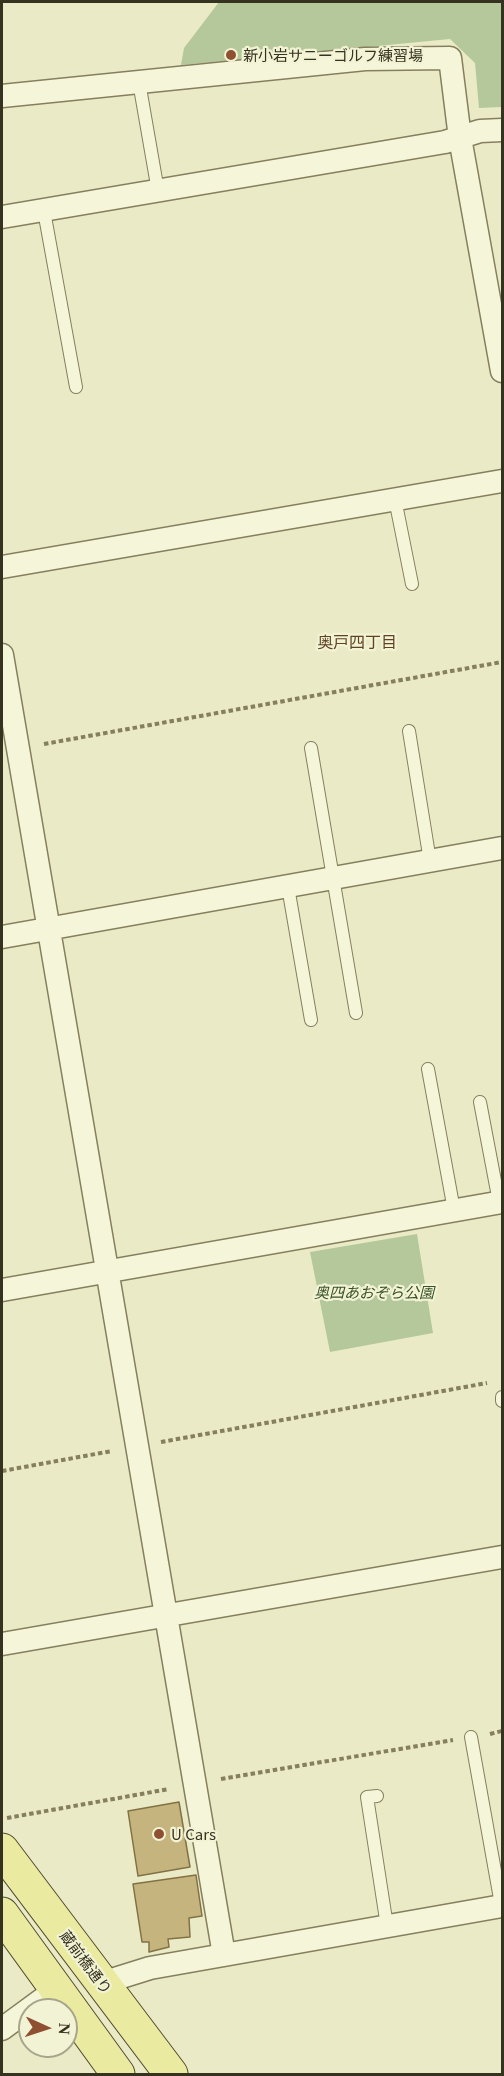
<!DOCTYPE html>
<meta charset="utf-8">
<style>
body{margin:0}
#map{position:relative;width:504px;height:2076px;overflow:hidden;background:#eaebc6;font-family:Georgia,serif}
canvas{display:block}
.frame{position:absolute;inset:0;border:3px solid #363220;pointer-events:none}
.north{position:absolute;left:18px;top:1998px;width:60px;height:60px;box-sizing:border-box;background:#f2f3d5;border:2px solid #a7a68d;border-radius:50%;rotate:93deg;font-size:16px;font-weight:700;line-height:24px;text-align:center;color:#363220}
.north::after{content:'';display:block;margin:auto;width:21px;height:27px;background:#8f5032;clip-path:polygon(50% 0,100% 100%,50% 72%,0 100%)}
</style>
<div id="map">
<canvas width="504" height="2076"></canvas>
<div class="frame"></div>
<div class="north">N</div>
</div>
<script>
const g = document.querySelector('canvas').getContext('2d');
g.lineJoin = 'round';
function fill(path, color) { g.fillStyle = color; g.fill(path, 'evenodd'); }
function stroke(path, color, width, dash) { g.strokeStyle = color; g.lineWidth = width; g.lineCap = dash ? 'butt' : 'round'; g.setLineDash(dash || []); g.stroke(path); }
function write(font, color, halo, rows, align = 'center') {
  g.font = font + ' Georgia,"Noto Sans JP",serif'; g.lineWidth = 4.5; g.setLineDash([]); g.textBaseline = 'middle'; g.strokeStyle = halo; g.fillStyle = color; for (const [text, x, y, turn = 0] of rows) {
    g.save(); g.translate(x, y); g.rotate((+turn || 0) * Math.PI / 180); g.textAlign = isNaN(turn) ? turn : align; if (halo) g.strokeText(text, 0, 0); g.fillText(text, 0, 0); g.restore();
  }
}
const green = new Path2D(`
 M219 2H502V107L479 108 475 63 450 39 181 65 184 48Z
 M417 1234 433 1333 330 1352 310 1252Z`);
const building = new Path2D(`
 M179 1802 190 1867 138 1876 128 1811Z
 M196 1875 202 1916 189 1918 190 1937 168 1939 169 1947 149 1952V1942H142L133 1884Z`);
const path = new Path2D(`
 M44 744 502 662
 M161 1442 487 1383
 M2 1471 112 1451
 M490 1734 502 1731
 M221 1779 453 1740
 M7 1818 169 1789`);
const lane = new Path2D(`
 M139 82 158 191
 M44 211 76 387
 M395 499 412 584
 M409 731 430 861
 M311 748 356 1013
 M288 887 311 1020
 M428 1069 454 1210
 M480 1102 499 1202
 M502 1397V1401
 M471 1737 502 1910
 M377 1796 367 1797 387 1926`);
const street = new Path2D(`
 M2 96 365 59 450 58 460 138 502 371
 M2 217 445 142 480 131 502 130
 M2 567 502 481
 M2 655 224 1955
 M2 937 502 848
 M2 1290 502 1202
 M2 1644 502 1557
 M102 1983 150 1968 502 1906
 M2 2029 55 1990`);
const primary = new Path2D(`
 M2 1850 171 2074
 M2 1914 118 2074`);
const markers = [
 [231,55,6,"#8f5032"],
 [159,1834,6,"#8f5032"]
];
const poiNames = [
 ["新小岩サニーゴルフ練習場",243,55],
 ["U Cars",171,1834]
];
const parkNames = [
 ["奥四あおぞら公園",374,1292]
];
const streetNames = [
 ["蔵前橋通り",86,1962,53]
];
const neighbourhoodNames = [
 ["奥戸四丁目",357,642]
];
fill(green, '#b4c89b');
fill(building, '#c6b47f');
stroke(building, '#827145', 1.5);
stroke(lane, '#857f5d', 14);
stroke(street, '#857f5d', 25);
stroke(primary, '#534c31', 35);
stroke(path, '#857f5d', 4, [4.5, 3]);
stroke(lane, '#f5f6d9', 12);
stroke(street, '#f5f6d9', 22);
stroke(primary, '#eaeba1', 33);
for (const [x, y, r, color] of markers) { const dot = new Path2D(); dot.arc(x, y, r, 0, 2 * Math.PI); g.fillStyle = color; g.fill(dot); stroke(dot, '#f2f3d5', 2); }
write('15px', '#363220', '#f2f3d5', poiNames, 'left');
write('italic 15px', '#395128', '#f2f3d5', parkNames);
write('15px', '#363220', '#f2f3d5', streetNames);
write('16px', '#5f4323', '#f2f3d5', neighbourhoodNames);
</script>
